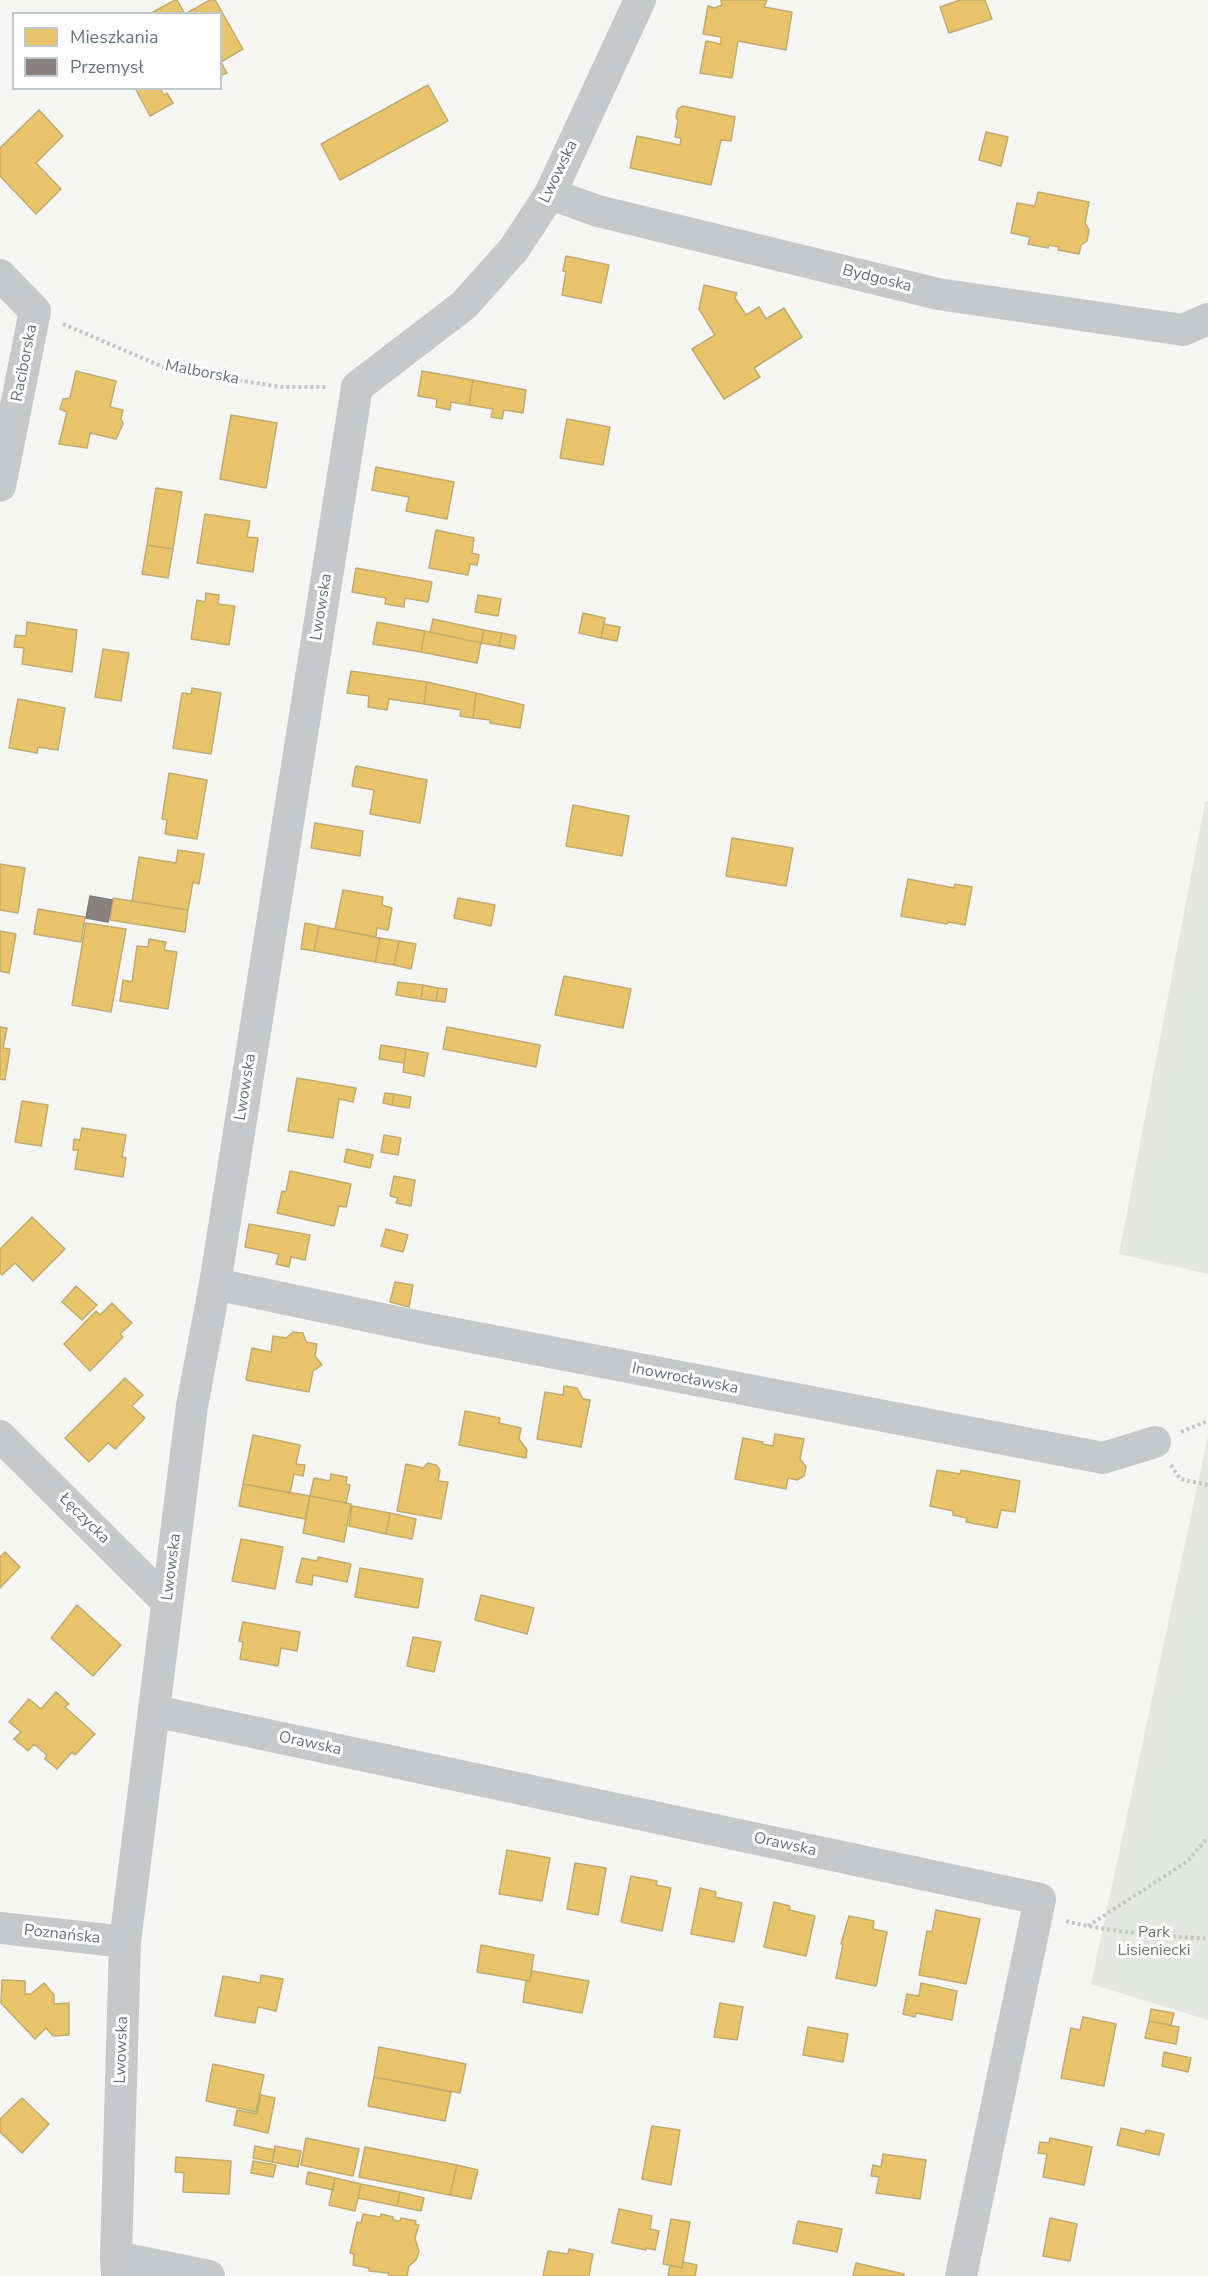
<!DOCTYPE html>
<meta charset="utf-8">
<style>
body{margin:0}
#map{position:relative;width:1208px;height:2276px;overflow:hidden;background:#f6f6f5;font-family:"Nunito Sans",sans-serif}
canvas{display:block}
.legend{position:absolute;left:12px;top:12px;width:210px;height:78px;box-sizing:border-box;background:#fff;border:2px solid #c1c8cb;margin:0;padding:8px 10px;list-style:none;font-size:18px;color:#65757c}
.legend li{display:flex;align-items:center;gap:12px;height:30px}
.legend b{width:30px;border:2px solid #c1c8cb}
</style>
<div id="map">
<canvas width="1208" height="2276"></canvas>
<ul class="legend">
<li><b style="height:16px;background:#e9c46a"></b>Mieszkania</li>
<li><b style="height:16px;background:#8a817c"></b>Przemysł</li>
</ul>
</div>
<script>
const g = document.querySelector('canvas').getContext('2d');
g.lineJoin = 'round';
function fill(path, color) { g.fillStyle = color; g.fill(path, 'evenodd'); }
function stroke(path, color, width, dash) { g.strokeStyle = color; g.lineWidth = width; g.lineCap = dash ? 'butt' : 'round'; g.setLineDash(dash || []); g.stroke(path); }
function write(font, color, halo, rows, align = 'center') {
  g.font = font + ' "Nunito Sans",sans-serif'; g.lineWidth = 6; g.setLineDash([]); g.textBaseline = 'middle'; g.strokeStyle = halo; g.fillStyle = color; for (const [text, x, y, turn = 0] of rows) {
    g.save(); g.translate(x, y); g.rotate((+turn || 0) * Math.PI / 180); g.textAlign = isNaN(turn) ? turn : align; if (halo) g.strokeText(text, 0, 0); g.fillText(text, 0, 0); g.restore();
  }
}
const green = new Path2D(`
 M1208 801V1274L1119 1254 1205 802Z
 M1208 1436V2020L1091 1984Z`);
const homes = new Path2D(`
 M175 0H177L185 14H154L153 12Z
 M210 0H215L243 49 221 62 227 73 220 76V14H185Z
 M721 0H767L764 7 792 12 786 50 738 41 732 78 700 73 706 41 721 44V37L703 34 708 6 715 8 722 5Z
 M960 0H985L992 19 949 33 940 7Z
 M428 85 448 121 340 180 321 144Z
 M135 88H160L164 95 167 93 173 103 150 116Z
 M683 106 735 117 731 141 721 140 711 185 630 168 637 136 680 145 681 138 675 137 678 121 676 117 678 109Z
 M39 110 63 136 36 163 61 189 36 214 0 176V148Z
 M986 132 1008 137 1001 166 979 160Z
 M1038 192 1089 202 1085 223 1089 230 1087 241 1081 245 1079 254 1058 250 1059 247 1049 245 1048 248 1028 244 1030 237 1011 233 1017 203 1035 206Z
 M566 256 609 265 601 303 562 295 566 272 563 271Z
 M704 285 737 293 735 298 746 315 759 307 766 319 784 308 802 337 754 368 760 377 724 399 692 349 715 335 699 309Z
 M76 371 116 381 110 407 123 410 121 419 123 424 116 439 90 433 87 448 59 444 67 412 60 409 63 399 70 398Z
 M422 371 473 380 469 405 451 402 450 410 436 407 437 399 418 396Z
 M473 380 526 390 523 413 504 410 502 419 491 417 493 409 469 405Z
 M231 415 277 423 266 488 220 479Z
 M567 419 610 427 603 465 560 458Z
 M376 467 454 482 447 519 406 511 409 497 372 490Z
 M156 488 182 492 173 549 147 545Z
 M205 514 250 521 247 537 258 538 253 572 197 563Z
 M436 530 474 538 472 553 479 555 477 565 470 564 468 575 429 568Z
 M147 545 173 549 168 578 142 574Z
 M356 568 432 582 428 602 405 598 404 607 385 604 386 598 352 592Z
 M206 593 219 595 218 604 235 606 229 645 191 639 197 600 205 602Z
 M478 595 501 599 498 616 475 612Z
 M583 613 605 618 601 638 579 633Z
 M433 619 484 630 481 643 430 632Z
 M27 622 77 630 72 672 22 664 24 648 14 647 16 635 26 636Z
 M377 622 425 631 421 652 373 644Z
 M604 624 620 627 617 641 601 638Z
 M484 630 502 633 499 646 481 643Z
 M425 631 481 643 477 663 421 652Z
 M502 633 516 636 514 649 499 646Z
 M103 649 129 653 121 701 95 697Z
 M351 671 427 682 424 704 389 699 387 710 368 707 369 696 347 693Z
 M427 682 476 693 473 718 460 716 461 710 424 704Z
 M192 688 221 693 211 754 173 748 182 693 191 694Z
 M476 693 524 705 520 728 490 723V720L473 718Z
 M18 699 65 708 58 750 38 747 37 753 9 748Z
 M356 766 427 780 420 823 370 814 374 790 352 786Z
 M169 773 207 780 197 839 165 834 167 820 162 819Z
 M573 805 629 816 622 856 566 846Z
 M315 823 363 831 360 856 311 848Z
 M732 838 793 848 786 886 726 876Z
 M178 850 204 854 199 884 193 882 188 910 132 901 139 857 176 863Z
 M0 864 25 868 18 913 0 910Z
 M908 879 954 888 955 884 972 887 965 925 948 922 947 924 901 916Z
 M343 890 383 897 382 905 392 908 388 930 377 928 376 937 335 929Z
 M113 898 188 910 185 932 110 920Z
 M458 898 495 905 491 926 454 918Z
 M38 909 85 917 81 942 34 934Z
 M86 923 126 929 111 1012 72 1005Z
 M305 923 319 926 314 951 301 949Z
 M319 926 380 938 375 962 314 951Z
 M0 931 16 934 9 973 0 971Z
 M380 938 399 941 394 965 375 962Z
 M149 939 166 942 164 950 177 952 168 1009 120 1001 123 980 132 982 137 946 148 947Z
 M399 941 416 944 411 969 394 965Z
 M564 976 631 989 623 1028 555 1015Z
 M398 982 423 985 421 999 396 995Z
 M423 985 438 988 436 1001 421 999Z
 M438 988 447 989 445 1002 436 1001Z
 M0 1027 7 1028 3 1048 10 1049 5 1080 0 1079Z
 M447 1027 540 1045 536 1067 443 1049Z
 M381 1045 406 1049 404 1063 379 1059Z
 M406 1049 428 1053 424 1076 403 1072Z
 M297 1078 356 1088 353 1102 339 1099 333 1138 288 1131Z
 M385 1093 394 1094 392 1105 383 1103Z
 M394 1094 411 1097 409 1108 392 1105Z
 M22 1101 48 1105 41 1146 15 1142Z
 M82 1128 126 1135 122 1157 126 1158 123 1177 75 1169 78 1150H73L74 1139 80 1140Z
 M384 1135 401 1138 398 1155 381 1152Z
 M347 1149 373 1155 370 1168 344 1162Z
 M290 1171 351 1184 346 1207 339 1206 334 1226 277 1213 282 1191 286 1192Z
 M394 1176 415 1180 411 1206 396 1203 398 1198 390 1196Z
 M32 1217 65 1249 33 1281 15 1263 2 1275 0 1273V1249Z
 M249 1224 310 1235 305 1260 291 1257 289 1267 276 1264 279 1254 245 1247Z
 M386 1229 408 1235 403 1252 381 1246Z
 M395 1282 413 1285 409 1307 390 1302Z
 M76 1286 97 1305 82 1320 62 1302Z
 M112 1303 132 1323 120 1334 123 1337 90 1371 64 1344 96 1311 100 1315Z
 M293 1332 303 1333 306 1342 317 1344 315 1356 322 1365 313 1371 309 1392 246 1380 252 1348 271 1352 273 1336 286 1338Z
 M125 1378 143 1395 132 1406 145 1418 115 1449 108 1443 89 1462 65 1438Z
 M564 1386 577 1388 583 1399 590 1400 581 1447 537 1439 545 1392 563 1395Z
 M465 1411 500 1418 499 1423 521 1428 519 1439 527 1450 526 1458 459 1445Z
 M775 1434 804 1439 800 1459 806 1467 804 1476 797 1480 788 1478 786 1489 735 1479 743 1438 763 1442 762 1444 773 1446Z
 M253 1435 300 1445 296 1464 305 1465 303 1476 294 1474 290 1493 243 1484Z
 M428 1463 436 1465 440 1470 438 1481 448 1482 441 1519 397 1511 406 1464 423 1468Z
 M937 1470 960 1474 961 1470 1020 1481 1015 1512 1001 1510 997 1528 966 1522 967 1518 953 1515V1511L930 1506Z
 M331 1474 347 1477 346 1484 350 1485 346 1503 310 1496 314 1478 330 1481Z
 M243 1484 310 1496 305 1519 239 1506Z
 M310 1496 351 1504 344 1542 303 1533Z
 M352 1506 390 1513 386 1534 349 1526Z
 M390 1513 416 1519 412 1539 386 1534Z
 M241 1539 283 1547 275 1589 232 1581Z
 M5 1552 20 1567 0 1588V1557Z
 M318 1557 351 1564 347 1582 313 1575 312 1585 296 1582 302 1558 317 1561Z
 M360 1568 423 1579 418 1608 355 1597Z
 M481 1595 534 1608 527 1634 475 1620Z
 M77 1605 121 1645 93 1676 51 1638Z
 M243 1622 300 1632 297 1651 281 1648 278 1666 240 1659 243 1642 239 1641Z
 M413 1637 441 1642 434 1672 407 1666Z
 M56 1692 69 1704 65 1707 95 1734 75 1755 72 1752 57 1769 45 1759 47 1755 34 1744 28 1751 14 1739 21 1732 9 1722 29 1699 41 1709Z
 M507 1850 550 1858 542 1901 499 1894Z
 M575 1863 606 1868 598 1915 567 1909Z
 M631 1876 657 1881 656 1885 671 1888 662 1931 621 1922Z
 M700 1888 716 1892 715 1897 742 1903 734 1942 691 1934Z
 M774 1902 790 1906 789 1910 815 1916 806 1956 764 1947Z
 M936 1910 980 1919 966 1984 919 1975 927 1931 932 1932Z
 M849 1916 874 1921 873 1929 887 1932 876 1986 836 1978 843 1944H841Z
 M481 1945 534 1955 530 1981 477 1972Z
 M532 1971 589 1981 582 2013 523 2002 526 1981H530Z
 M261 1975 283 1979 276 2011 258 2007 255 2023 215 2016 223 1976 260 1983Z
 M2 1980 25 1981V1994H31L44 1983 54 1995V2004L69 2003V2035L53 2036 46 2028 35 2039 1 2003Z
 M921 1983 957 1991 952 2020 916 2013 915 2017 903 2014 907 1994 919 1996Z
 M720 2003 743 2007 737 2040 714 2037Z
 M1151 2009 1174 2013 1171 2025 1149 2021Z
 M1083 2017 1116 2024 1104 2086 1061 2078 1071 2028 1080 2030Z
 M1149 2021 1179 2027 1176 2044 1145 2038Z
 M808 2027 848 2034 843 2062 803 2055Z
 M379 2047 466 2064 460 2093 374 2077Z
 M1164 2052 1191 2058 1188 2072 1162 2066Z
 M213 2064 264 2075 256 2112 206 2101Z
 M374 2077 451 2092 445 2121 368 2106Z
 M261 2095 275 2098 268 2133 234 2125 237 2110 257 2114Z
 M22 2098 49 2124 22 2153 0 2132V2119Z
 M652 2126 680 2130 671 2185 642 2179Z
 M1121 2128 1145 2134 1146 2130 1164 2134 1159 2155 1117 2145Z
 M306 2138 359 2149 353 2176 301 2165Z
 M1050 2138 1092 2147 1084 2185 1043 2177 1047 2154 1038 2153 1040 2142 1049 2143Z
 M255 2146 275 2150 272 2162 253 2158Z
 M275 2146 301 2151 298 2167 272 2162Z
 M365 2147 457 2165 450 2195 359 2177Z
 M883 2154 926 2160 920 2199 876 2193 879 2177 871 2176 873 2165 881 2167Z
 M176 2157 231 2161 229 2194 183 2192 184 2173 175 2172Z
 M253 2161 276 2165 273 2177 251 2173Z
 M457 2165 478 2170 471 2199 450 2195Z
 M308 2172 335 2178 333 2190 306 2184Z
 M335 2178 361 2184 355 2211 329 2205Z
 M361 2184 400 2192 397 2206 358 2198Z
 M400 2192 424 2198 421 2211 397 2206Z
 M619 2209 652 2216 650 2229 659 2231 655 2250 646 2248V2250L612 2243Z
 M363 2214 380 2217 381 2214 393 2217V2220L400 2221 401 2218 416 2221 415 2224 419 2225 415 2238 419 2251 416 2260 409 2266 407 2276H388L389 2273 369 2271V2268L353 2265 354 2254 350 2253 357 2222 361 2223Z
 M1050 2218 1077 2224 1070 2261 1043 2256Z
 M671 2219 690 2222 682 2268 663 2264Z
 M798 2221 842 2229 837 2252 793 2243Z
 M569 2249 593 2254 589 2276H543L548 2251 568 2254Z
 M683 2262 697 2265 695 2276H668L670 2265 682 2268Z
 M856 2263 904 2274V2276H853Z`);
const industry = new Path2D(`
 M90 896 112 900 108 922 86 918Z`);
const path = new Path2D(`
 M63 324 168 369 281 387H327
 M1181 1432 1208 1421
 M1171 1465 1180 1479 1208 1485
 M1066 1921C1113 1933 1160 1935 1208 1939
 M1088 1926 1188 1861 1208 1837`);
const minor = new Path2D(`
 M550 194 598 211 938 294 1183 330 1208 319
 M0 275 35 311 0 486
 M215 1284 420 1327 1103 1458 1155 1442
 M0 1436 167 1602
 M154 1711 1040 1899 961 2276
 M0 1928 125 1942
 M116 2257 209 2276
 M117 2276 116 2257 125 1942 192 1406 215 1284 357 387 464 305 514 249 550 194 640 0`);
const streetNames = [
 ["Lwowska",559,172,-64],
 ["Bydgoska",877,279,14],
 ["Raciborska",25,363,-79],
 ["Malborska",202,373,11],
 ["Lwowska",322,607,-81],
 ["Lwowska",246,1087,-81],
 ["Inowrocławska",685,1379,11],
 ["Łęczycka",84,1519,45],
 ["Lwowska",172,1567,-83],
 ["Orawska",310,1744,12],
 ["Orawska",785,1845,12],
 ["Poznańska",62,1935,6],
 ["Lwowska",122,2050,-88]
];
const parkNames = [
 ["Park",1154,1933],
 ["Lisieniecki",1154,1951]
];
fill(green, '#e5e7e3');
fill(homes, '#e9c46a');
stroke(homes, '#c1ac6f', 1.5);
fill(industry, '#8a817c');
stroke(industry, '#7f7d7c', 1.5);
stroke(path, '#c5c6c6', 4, [3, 3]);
stroke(minor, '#c6c8c9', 32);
write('16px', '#65757c', '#fff', streetNames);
write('16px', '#6d7a67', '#fff', parkNames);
</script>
